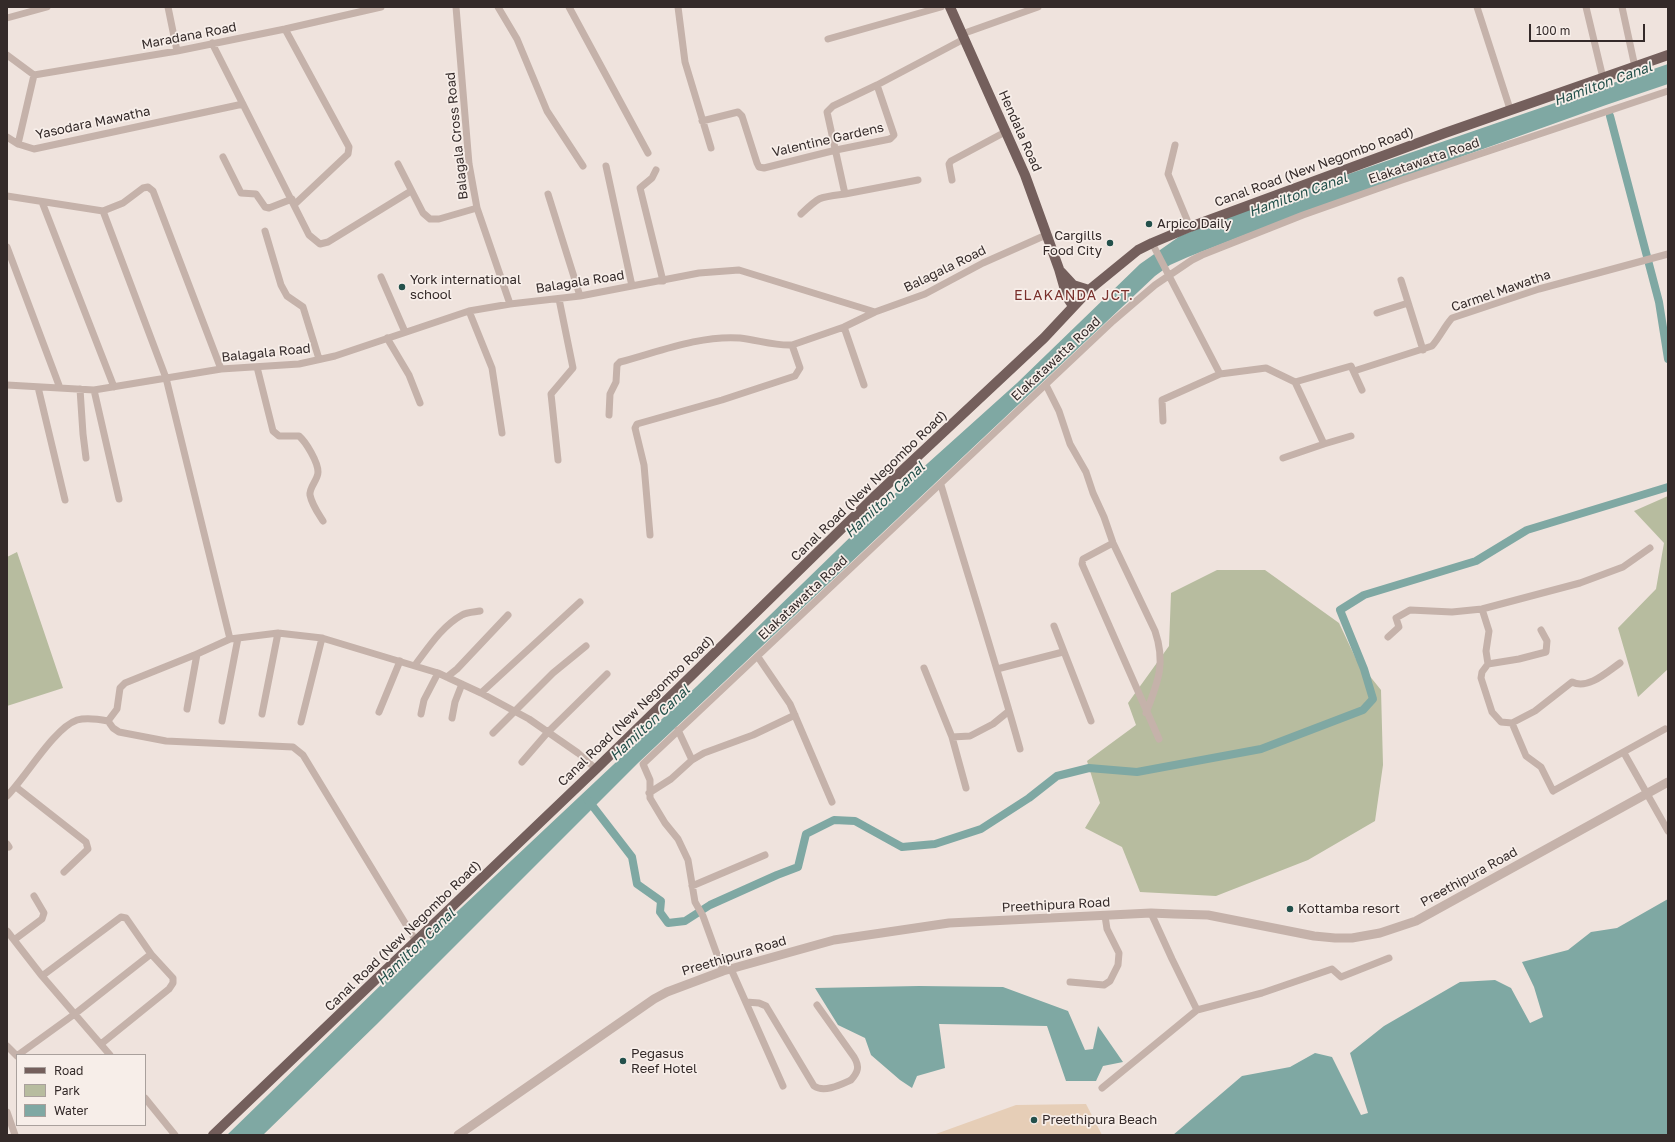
<!DOCTYPE html>
<style>
body{margin:0}
#map{position:relative;width:1675px;height:1142px;overflow:hidden;background:#efe3dd;font-family:"Golos Text",sans-serif}
canvas{display:block}
.frame{position:absolute;inset:0;border:8px solid #342a29;pointer-events:none}
.legend{position:absolute;left:16px;top:1054px;width:130px;height:72px;box-sizing:border-box;background:#f7eee9;border:1px solid #a9a09c;margin:0;padding:5px 7px;list-style:none;font-size:12px;color:#342a29}
.legend li{display:flex;align-items:center;gap:8px;height:20px}
.legend b{width:20px;border:1px solid #a9a09c}
.scale{position:absolute;left:1529px;top:24px;width:116px;height:18px;box-sizing:border-box;border:2px solid #342a29;border-top:0;padding-left:5px;font-size:12px;line-height:14px;white-space:nowrap;color:#342a29;-webkit-text-stroke:3px #f7eee9;paint-order:stroke}
</style>
<div id="map">
<canvas width="1675" height="1142"></canvas>
<div class="frame"></div>
<ul class="legend">
<li><b style="height:5px;background:#745f5c"></b>Road</li>
<li><b style="height:11px;background:#b7bc9f"></b>Park</li>
<li><b style="height:11px;background:#7fa8a3"></b>Water</li>
</ul>
<div class="scale">100 m</div>
</div>
<script>
const g = document.querySelector('canvas').getContext('2d');
g.lineJoin = 'round';
function fill(path, color) { g.fillStyle = color; g.fill(path, 'evenodd'); }
function stroke(path, color, width, dash) { g.strokeStyle = color; g.lineWidth = width; g.lineCap = dash ? 'butt' : 'round'; g.setLineDash(dash || []); g.stroke(path); }
function write(font, color, halo, rows, align = 'center') {
  g.font = font + ' "Golos Text",sans-serif'; g.lineWidth = 3.5; g.setLineDash([]); g.textBaseline = 'middle'; g.strokeStyle = halo; g.fillStyle = color; for (const [text, x, y, turn = 0] of rows) {
    g.save(); g.translate(x, y); g.rotate((+turn || 0) * Math.PI / 180); g.textAlign = isNaN(turn) ? turn : align; if (halo) g.strokeText(text, 0, 0); g.fillText(text, 0, 0); g.restore();
  }
}
const green = new Path2D(`
 M1668 496V669L1638 697 1618 628 1656 589 1664 543 1634 511Z
 M17 552 63 688 7 706V557Z
 M1217 570H1265L1339 623 1356 659 1381 690 1383 765 1375 821 1308 860 1216 896 1140 892 1122 847 1085 828 1100 803 1087 761 1136 725 1128 703 1169 646 1171 593Z`);
const sand = new Path2D(`
 M1086 1104 1102 1135H933L1016 1105Z`);
const water = new Path2D(`
 M1668 64V84L1606 105 1268 226 1188 257 1170 265 1155 276 638 763 377 1024 263 1135H227L428 939 697 686 908 481 1017 383 1140 264 1180 236 1250 208Z
 M1668 899V1135H1173L1242 1076 1290 1067 1315 1053 1332 1057 1361 1115 1368 1113 1350 1053 1384 1026 1460 982 1495 980 1511 988 1530 1023 1543 1017 1534 987 1522 962 1568 950 1591 932 1617 928Z
 M919 986 1003 987 1068 1011 1085 1050 1093 1049 1098 1026 1123 1062 1103 1066 1096 1081H1066L1047 1026 939 1024 945 1068 917 1076 912 1088 900 1080 871 1055 865 1038 838 1025 815 988Z`);
const canal = new Path2D(`
 M1610 116 1659 302 1668 359
 M588 800 632 857 637 884 661 901 660 912 668 923 685 921 710 905 777 875 798 867 806 834 834 820 855 821 902 847 935 844 981 829 1029 798 1057 776 1089 768 1137 772 1261 749 1363 710 1373 699 1364 669 1340 610 1364 595 1476 561 1527 530 1668 487`);
const minor = new Path2D(`
 M168 7 177 51
 M456 7 469 164 477 208 510 304
 M498 7 517 39 547 111 583 166
 M569 7 648 153
 M678 7 685 62 711 148
 M1477 7 1510 109
 M1586 7 1603 78
 M1622 7 1635 67
 M7 18 47 7
 M285 29 349 147 348 154 295 204
 M962 34 1038 7
 M828 39 941 7
 M212 43 309 235 320 244 328 242 411 191
 M7 55 34 75 177 51 285 29 381 7
 M34 75 18 144 34 149 243 104
 M877 85 833 106 827 112 845 194 918 180
 M702 121 738 112 742 116 757 163 759 167 764 168 836 150 890 139 894 135 877 85 964 39
 M7 137 18 144
 M1175 145 1168 174 1190 227
 M223 157 241 193 256 194 265 207 269 208 292 199
 M398 164 423 213 430 219H439L477 208
 M606 166 632 286
 M656 170 652 178 640 188 663 281
 M952 180 949 164 951 161 1007 131
 M548 194 580 296
 M7 196 103 211 123 203 143 188 148 187 153 191 221 369
 M42 202 114 387
 M103 211 166 378 230 639
 M801 214C820 196 819 197 845 194
 M265 231 281 285 287 296 303 307 319 359
 M1152 243 1220 374 1266 368 1295 382 1351 366 1362 390
 M7 247 60 388
 M381 277 405 332
 M1401 280 1423 350
 M469 311 492 368 502 433
 M1377 313 1408 303
 M844 327 864 385
 M387 338 409 375 420 403
 M257 367 273 431 279 436H299C306 442 318 462 318 472 318 480 309 487 310 495 312 505 318 513 323 521
 M1354 371 1432 346C1440 337 1444 327 1452 318L1539 289 1668 254
 M1295 382 1324 444 1351 436
 M7 385 94 390 221 369 299 364 335 356 469 311 510 304 580 296 699 273 739 270 875 312 925 294 983 263 1046 235
 M1046 385 1059 411 1070 444 1086 472 1093 493 1104 517 1113 543 1155 631C1166 663 1158 682 1146 713
 M38 387 65 500
 M80 389 83 434 86 458
 M94 390 119 499
 M609 415 610 394 616 382 617 365 620 362C658 352 700 335 740 338 758 340 775 346 792 345L844 327 875 312
 M1163 421 1162 400 1220 374
 M1283 458 1324 444
 M558 460 551 394 573 368 559 299
 M941 485C967 573 995 660 1020 749
 M650 535 644 465 635 428 637 424 722 400 795 376 800 368 792 345
 M1113 543 1083 559 1082 564 1159 739
 M1482 609 1489 631 1486 651 1488 664 1482 672 1481 678 1492 712 1501 722 1512 723 1535 711 1572 682C1588 690 1607 672 1620 663
 M1054 626 1091 721
 M1388 637 1399 627 1396 618 1410 610 1452 612 1482 609 1580 583 1623 567 1650 548
 M758 657 790 704 832 802
 M1488 664 1519 659 1546 652 1547 641 1541 630
 M415 665C428 648 442 626 462 615 467 612 475 612 480 611
 M924 668 952 737 970 736 993 724 1009 711
 M997 669 1063 652
 M447 677 457 669 508 615
 M481 693 580 602
 M187 709 197 654
 M379 712 400 661
 M262 714 278 633
 M421 714 424 700 438 673
 M452 718 455 702 462 684
 M108 721 113 728 119 732 166 741 293 747 303 755 416 941
 M222 721 238 638
 M301 722 322 638
 M1512 723 1526 756 1541 767 1553 791 1665 729
 M678 730 692 760
 M493 733 553 673 586 646
 M952 737 966 788
 M1624 753 1668 831
 M522 762 548 732 607 674
 M16 787 86 842 88 849 64 872
 M649 793 671 779 692 760 704 753 753 735 795 715
 M7 796C26 777 54 728 77 720 87 717 98 719 108 721L117 709 120 688 125 683 197 654 230 639 278 633 322 638 438 673 481 693 529 719 578 753 596 769
 M7 844 9 847
 M692 886 765 855
 M1151 913 1172 959 1197 1010
 M7 931 42 976 110 1055
 M14 940 42 919 44 913 34 896
 M731 969 783 1086
 M723 971 703 916 695 902 688 860 678 839 665 823 650 798V780L643 764 1113 321 1155 285 1192 260 1202 255 1303 215 1402 180 1668 91
 M42 976 121 917 126 918 151 954 173 978V983L169 989 101 1044
 M1070 982 1104 985 1110 981 1118 965 1119 953 1107 929 1105 916
 M746 1002 759 1003 766 1006 814 1086C824 1093 840 1085 851 1080 858 1072 860 1067 854 1057L817 1005
 M7 1046 17 1056
 M18 1055 76 1013 151 954
 M1102 1088 1197 1010 1262 993 1332 969 1341 977 1389 958
 M145 1098 175 1135
 M7 1112 15 1135`);
const tertiary = new Path2D(`
 M458 1135 654 999 667 992 723 971 834 940 949 923 1151 913 1174 914 1208 915 1314 936 1335 938H1352L1380 933 1416 921 1668 782`);
const primary = new Path2D(`
 M950 7 1025 175 1059 269 1067 297 1073 306
 M1061 272 1073 285 1089 290
 M213 1135 596 769 874 497 1044 338 1089 290 1138 250 1152 243 1190 227 1445 133 1668 55`);
const markers = [
 [1149,224,4,"#23504b"],
 [1110,243,4,"#23504b"],
 [402,287,4,"#23504b"],
 [1290,909,4,"#23504b"],
 [623,1061,4,"#23504b"],
 [1034,1120,4,"#23504b"]
];
const streetNames = [
 ["Maradana Road",189,36,-11],
 ["Yasodara Mawatha",93,123,-12],
 ["Hendala Road",1020,131,66],
 ["Balagala Cross Road",457,136,-96],
 ["Valentine Gardens",828,140,-13],
 ["Elakatawatta Road",1424,161,-19],
 ["Canal Road (New Negombo Road)",1314,167,-20],
 ["Balagala Road",945,269,-26],
 ["Balagala Road",580,282,-9],
 ["Carmel Mawatha",1501,291,-19],
 ["Balagala Road",266,353,-6],
 ["Elakatawatta Road",1056,359,-43],
 ["Canal Road (New Negombo Road)",869,486,-44],
 ["Elakatawatta Road",803,598,-43],
 ["Canal Road (New Negombo Road)",636,711,-44],
 ["Preethipura Road",1469,877,-29],
 ["Preethipura Road",1056,905,-3],
 ["Canal Road (New Negombo Road)",403,936,-44],
 ["Preethipura Road",734,956,-17]
];
const poiNames = [
 ["Arpico Daily",1157,224],
 ["Cargills",1102,236,"right"],
 ["Food City",1102,251,"right"],
 ["York international",410,280],
 ["school",410,295],
 ["Kottamba resort",1298,909],
 ["Pegasus",631,1054],
 ["Reef Hotel",631,1069],
 ["Preethipura Beach",1042,1120]
];
const waterNames = [
 ["Hamilton Canal",1603,84,-20],
 ["Hamilton Canal",1298,195,-20],
 ["Hamilton Canal",885,500,-43],
 ["Hamilton Canal",650,723,-43],
 ["Hamilton Canal",416,947,-44]
];
const neighbourhoodNames = [
 ["ELAKANDA JCT.",1074,296]
];
fill(green, '#b7bc9f');
fill(sand, '#e6ceb7');
fill(water, '#7fa8a3');
stroke(canal, '#7fa8a3', 8);
stroke(minor, '#c5b2aa', 7);
stroke(tertiary, '#c5b2aa', 9);
stroke(primary, '#745f5c', 10);
for (const [x, y, r, color] of markers) { const dot = new Path2D(); dot.arc(x, y, r, 0, 2 * Math.PI); g.fillStyle = color; g.fill(dot); stroke(dot, '#f7eee9', 1.5); }
write('13px', '#342a29', '#f7eee9', streetNames);
write('13px', '#342a29', '#f7eee9', poiNames, 'left');
write('italic 14px', '#23504b', '#f7eee9', waterNames);
g.letterSpacing = '1px';
write('14px', '#79302c', '#f7eee9', neighbourhoodNames);
g.letterSpacing = '0px';
</script>
